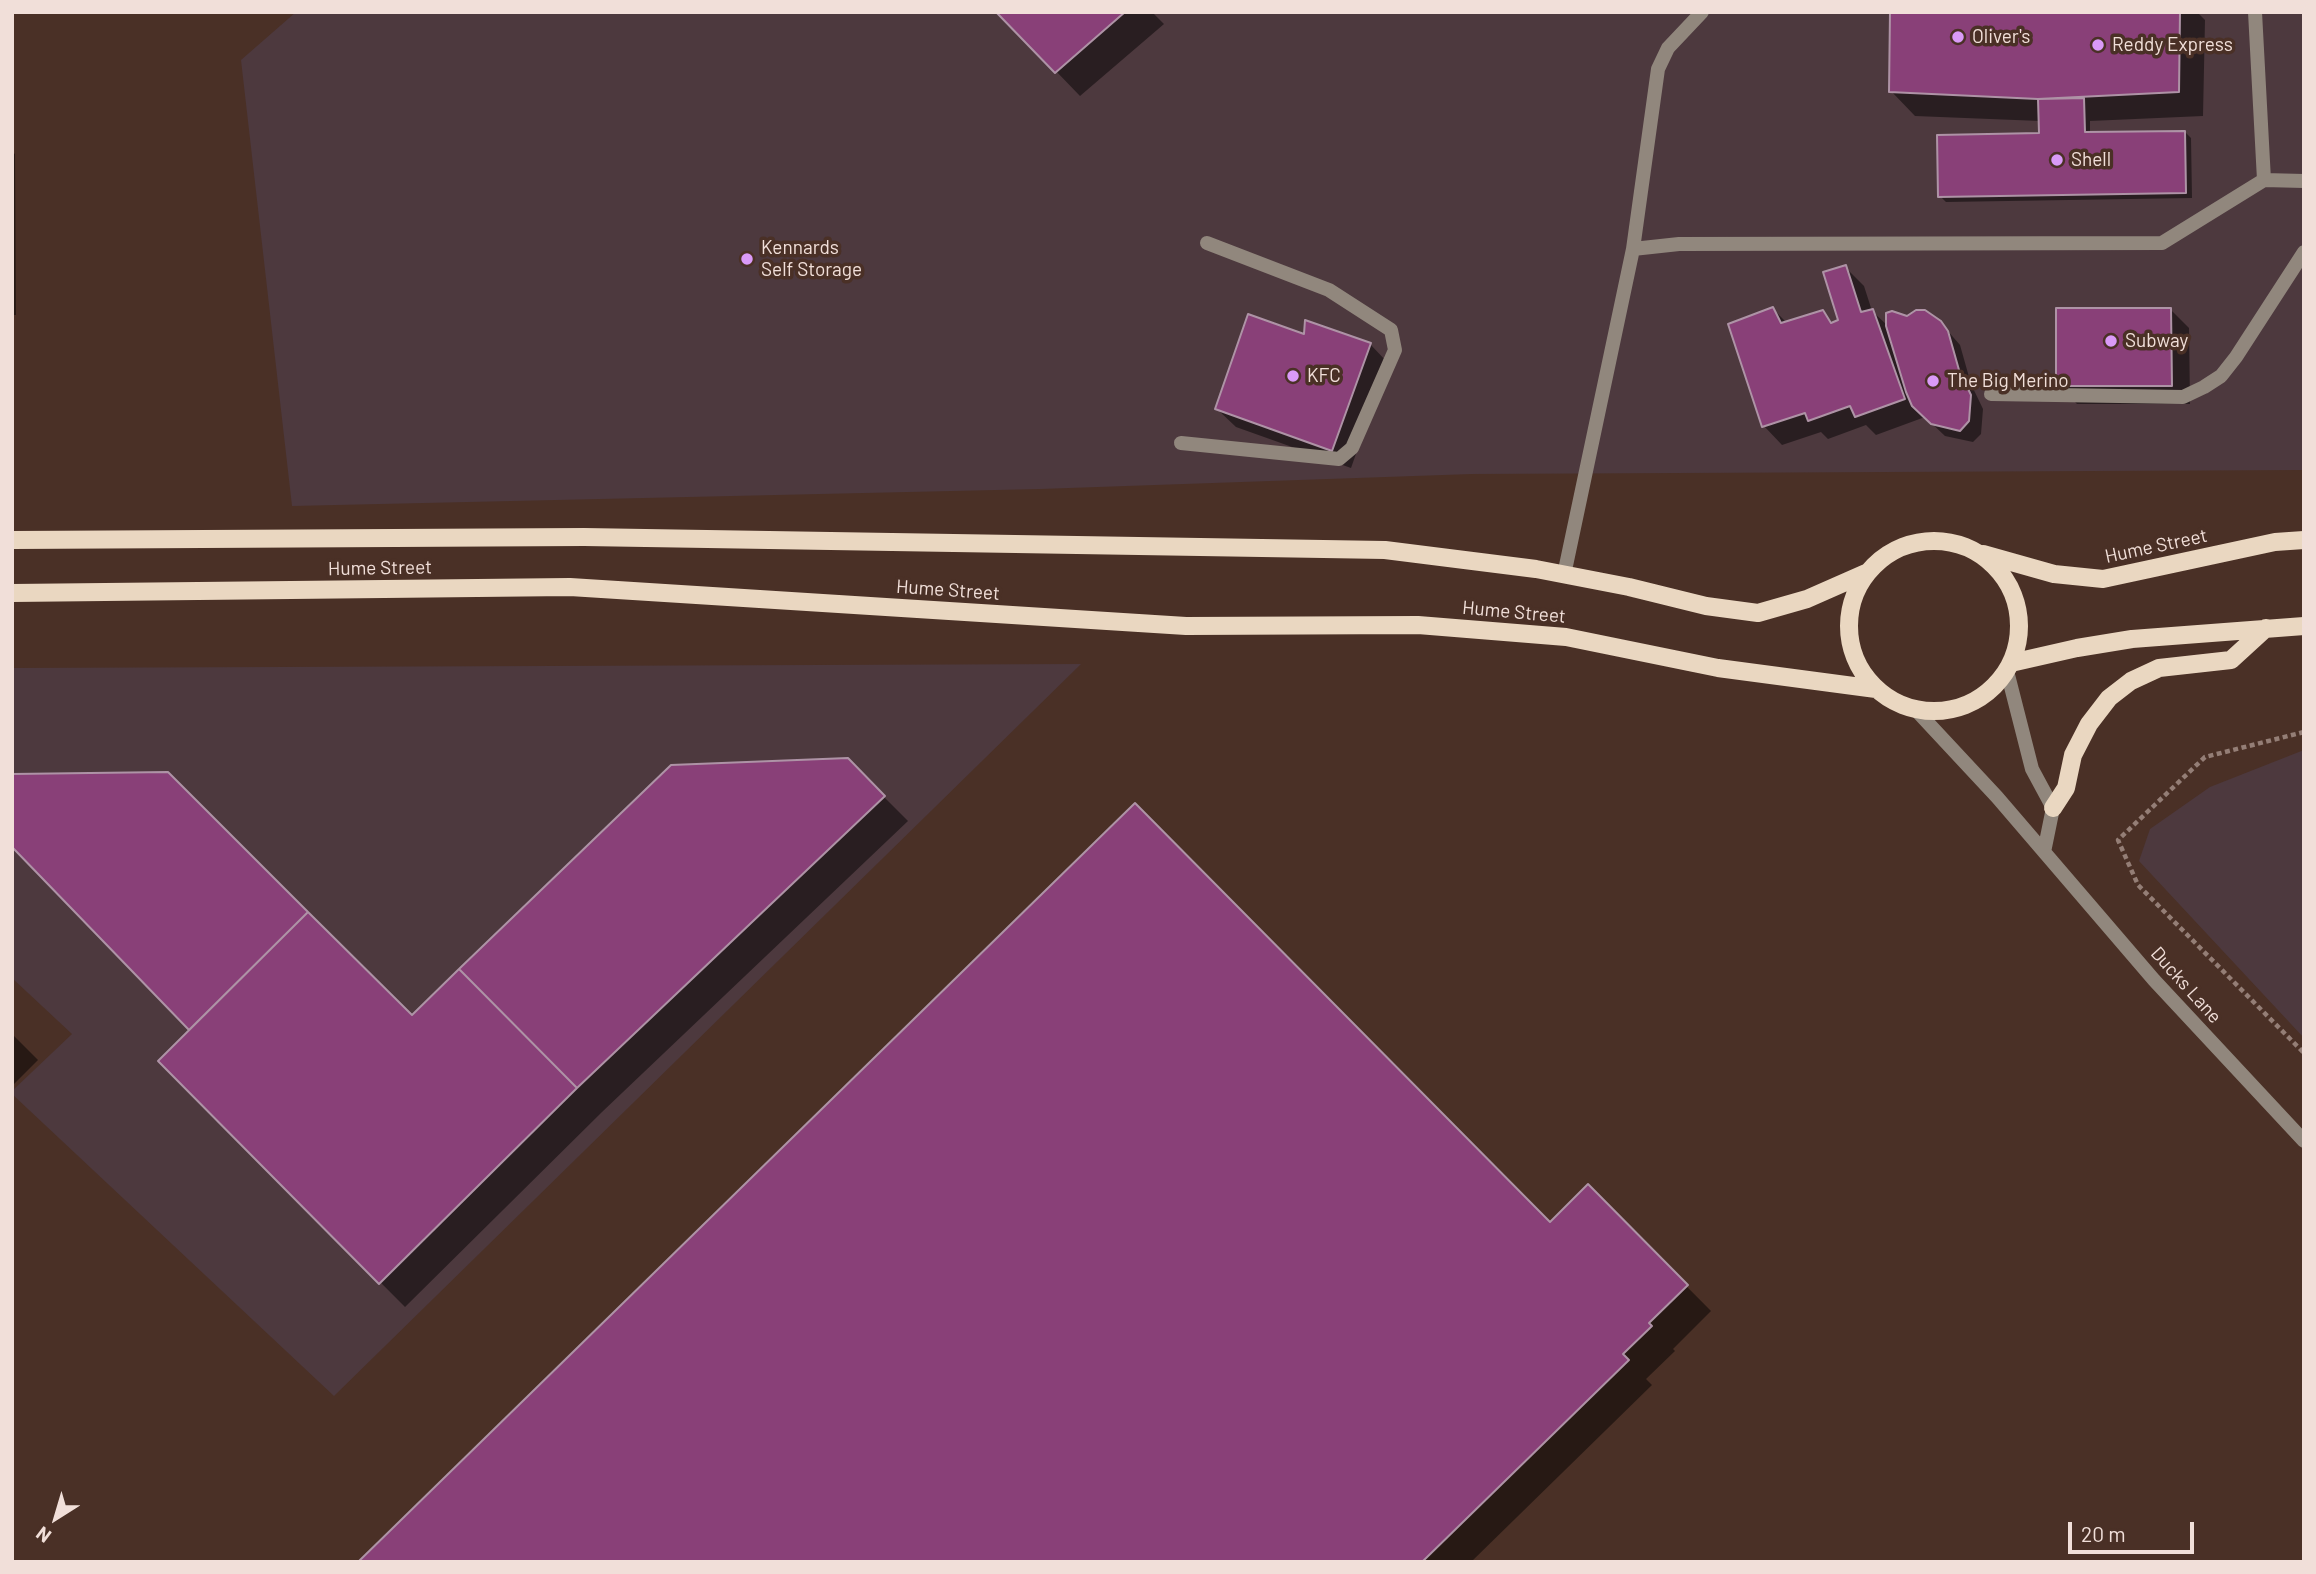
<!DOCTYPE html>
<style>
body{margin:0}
#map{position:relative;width:2316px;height:1574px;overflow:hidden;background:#4a3026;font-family:Barlow,sans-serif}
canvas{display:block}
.frame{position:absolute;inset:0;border:14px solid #f1dfd9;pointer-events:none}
.north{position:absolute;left:21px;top:1483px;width:70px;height:70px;-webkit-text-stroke:5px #4a3026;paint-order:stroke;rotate:217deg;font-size:19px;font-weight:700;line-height:28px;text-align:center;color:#f1dfd9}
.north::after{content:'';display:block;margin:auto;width:24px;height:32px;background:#f1dfd9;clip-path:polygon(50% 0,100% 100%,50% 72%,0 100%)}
.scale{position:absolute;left:2068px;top:1522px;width:126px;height:32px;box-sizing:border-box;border:4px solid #f1dfd9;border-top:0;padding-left:9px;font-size:21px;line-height:24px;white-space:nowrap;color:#f1dfd9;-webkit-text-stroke:5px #4a3026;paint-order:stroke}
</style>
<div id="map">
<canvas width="2316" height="1574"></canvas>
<div class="frame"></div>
<div class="north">N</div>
<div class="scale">20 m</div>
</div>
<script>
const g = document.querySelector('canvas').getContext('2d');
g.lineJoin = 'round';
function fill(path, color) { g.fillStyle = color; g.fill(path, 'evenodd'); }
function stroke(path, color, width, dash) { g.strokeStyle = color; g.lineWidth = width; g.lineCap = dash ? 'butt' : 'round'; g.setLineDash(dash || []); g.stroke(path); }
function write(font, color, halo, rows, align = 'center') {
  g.font = font + ' Barlow,sans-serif'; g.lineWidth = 7; g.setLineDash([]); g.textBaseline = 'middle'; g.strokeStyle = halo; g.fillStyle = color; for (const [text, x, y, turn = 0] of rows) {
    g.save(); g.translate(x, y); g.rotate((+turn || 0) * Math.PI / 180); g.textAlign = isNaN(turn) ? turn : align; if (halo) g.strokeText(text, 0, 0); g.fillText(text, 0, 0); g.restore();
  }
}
const commercial = new Path2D(`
 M296 12H2304V470L1472 474 1040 489 292 506 241 60Z
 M1081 664 334 1396 12 1094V1091L72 1034 12 978V668Z
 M2304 750V1038L2139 861 2150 829 2210 787Z`);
const shadow = new Path2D(`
 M999 12H1152L1164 24 1080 96Z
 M1891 12H2197L2205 20 2203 116 2090 121V134L2185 132 2191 138 2192 198 1946 202 1940 196 2041 135 2040 121 1915 116 1891 91Z
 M12 152 15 154 16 315H12Z
 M1845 267 1864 286 1872 311 1888 326 1940 322 1960 345 1971 384 1983 409 1981 434 1973 442 1945 436 1925 417 1876 435 1866 425 1828 439 1821 432 1782 445 1764 426 1773 309 1787 323 1822 312 1834 324 1840 321Z
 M2171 310 2189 328 2190 404H2077L2058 385Z
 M1370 344 1388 363 1351 468 1236 427 1217 409Z
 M847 760 908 821 602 1112 405 1307 160 1061 192 1030 12 844 168 774 412 1018Z
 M12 1034 38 1060 12 1086Z
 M1588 1187 1711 1311 1673 1349 1675 1351 1646 1379 1652 1385 1471 1562H360L1550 1225Z`);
const building = new Path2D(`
 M996 12H1125L1055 73Z
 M1890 12H2180L2179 92 2038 99 1889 92Z
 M2084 98 2085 132 2185 131 2186 193 1938 197 1937 135 2039 133 2038 99Z
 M1846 265 1861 312 1873 309 1905 399 1855 417 1850 406 1808 421 1805 413 1762 427 1728 324 1773 307 1781 323 1823 310 1831 323 1838 320 1823 272Z
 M2056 308H2171L2172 386H2056Z
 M1916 310H1925L1941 321 1948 331 1959 370 1971 395 1969 421 1960 431 1931 424 1912 406 1906 392 1886 326V313L1892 311 1907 316Z
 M1248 314 1304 334 1305 320 1371 343 1332 451 1215 409Z
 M848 758 885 796 577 1088 459 969 671 765Z
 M168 772 308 912 189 1030 12 847V774Z
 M1135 803 1550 1222 1588 1184 1688 1285 1649 1323 1652 1326 1623 1354 1629 1360 1422 1562H358Z
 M308 912 412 1015 459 969 577 1088 379 1284 158 1061Z`);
const path = new Path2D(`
 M2304 732 2205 757 2118 840 2138 885 2304 1053`);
const service = new Path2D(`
 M2255 12 2264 180
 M1633 249 1658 69 1668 48 1702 12
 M1991 394 2183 397 2204 387 2221 376 2236 357 2304 252
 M1181 443 1339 459 1352 448 1395 350 1391 330 1329 290 1207 243
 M1564 575 1633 249 1679 244 2162 243 2264 180 2304 181`);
const tertiary = new Path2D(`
 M2007 671 2032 769 2053 808 2044 852
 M1915 709 1997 797 2154 980 2304 1141`);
const primary = new Path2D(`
 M12 540 584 537 1385 550 1536 569 1629 587 1706 606 1758 613 1807 599 1866 573
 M1849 626a85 85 0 1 1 170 0a85 85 0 1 1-170 0Z
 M1983 554 2054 574 2103 579 2275 542 2304 540
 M12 593 570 587 1186 626 1418 625 1566 637 1718 668 1876 689
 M2011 663 2077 648 2132 639 2304 626
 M2053 808 2066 788 2073 755 2089 724 2109 698 2131 681 2159 668 2231 660 2266 628`);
const markers = [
 [1958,37,7,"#da9af7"],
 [2098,45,7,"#da9af7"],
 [2057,160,7,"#da9af7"],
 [747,259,7,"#da9af7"],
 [2111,341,7,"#da9af7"],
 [1293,376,7,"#da9af7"],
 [1933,381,7,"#da9af7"]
];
const poiNames = [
 ["Oliver's",1972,37],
 ["Reddy Express",2112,45],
 ["Shell",2071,160],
 ["Kennards",761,248],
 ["Self Storage",761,270],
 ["Subway",2125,341],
 ["KFC",1307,376],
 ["The Big Merino",1947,381]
];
const streetNames = [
 ["Hume Street",2156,546,-12],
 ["Hume Street",380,568,-1],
 ["Hume Street",948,590,4],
 ["Hume Street",1514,612,5],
 ["Ducks Lane",2186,985,48]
];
fill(commercial, '#4d393e');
fill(shadow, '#0007');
fill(building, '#894078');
stroke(building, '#ae93a6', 2);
stroke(path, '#947e76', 4.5, [5, 3.5]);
stroke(service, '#91877d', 14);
stroke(tertiary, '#91877d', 14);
stroke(primary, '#ead7c1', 18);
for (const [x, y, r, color] of markers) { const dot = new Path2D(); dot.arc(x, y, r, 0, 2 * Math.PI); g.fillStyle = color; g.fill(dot); stroke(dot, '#4a3026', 2.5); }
write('19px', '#f1dfd9', '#4a3026', poiNames, 'left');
write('19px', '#f1dfd9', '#4a3026', streetNames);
</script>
